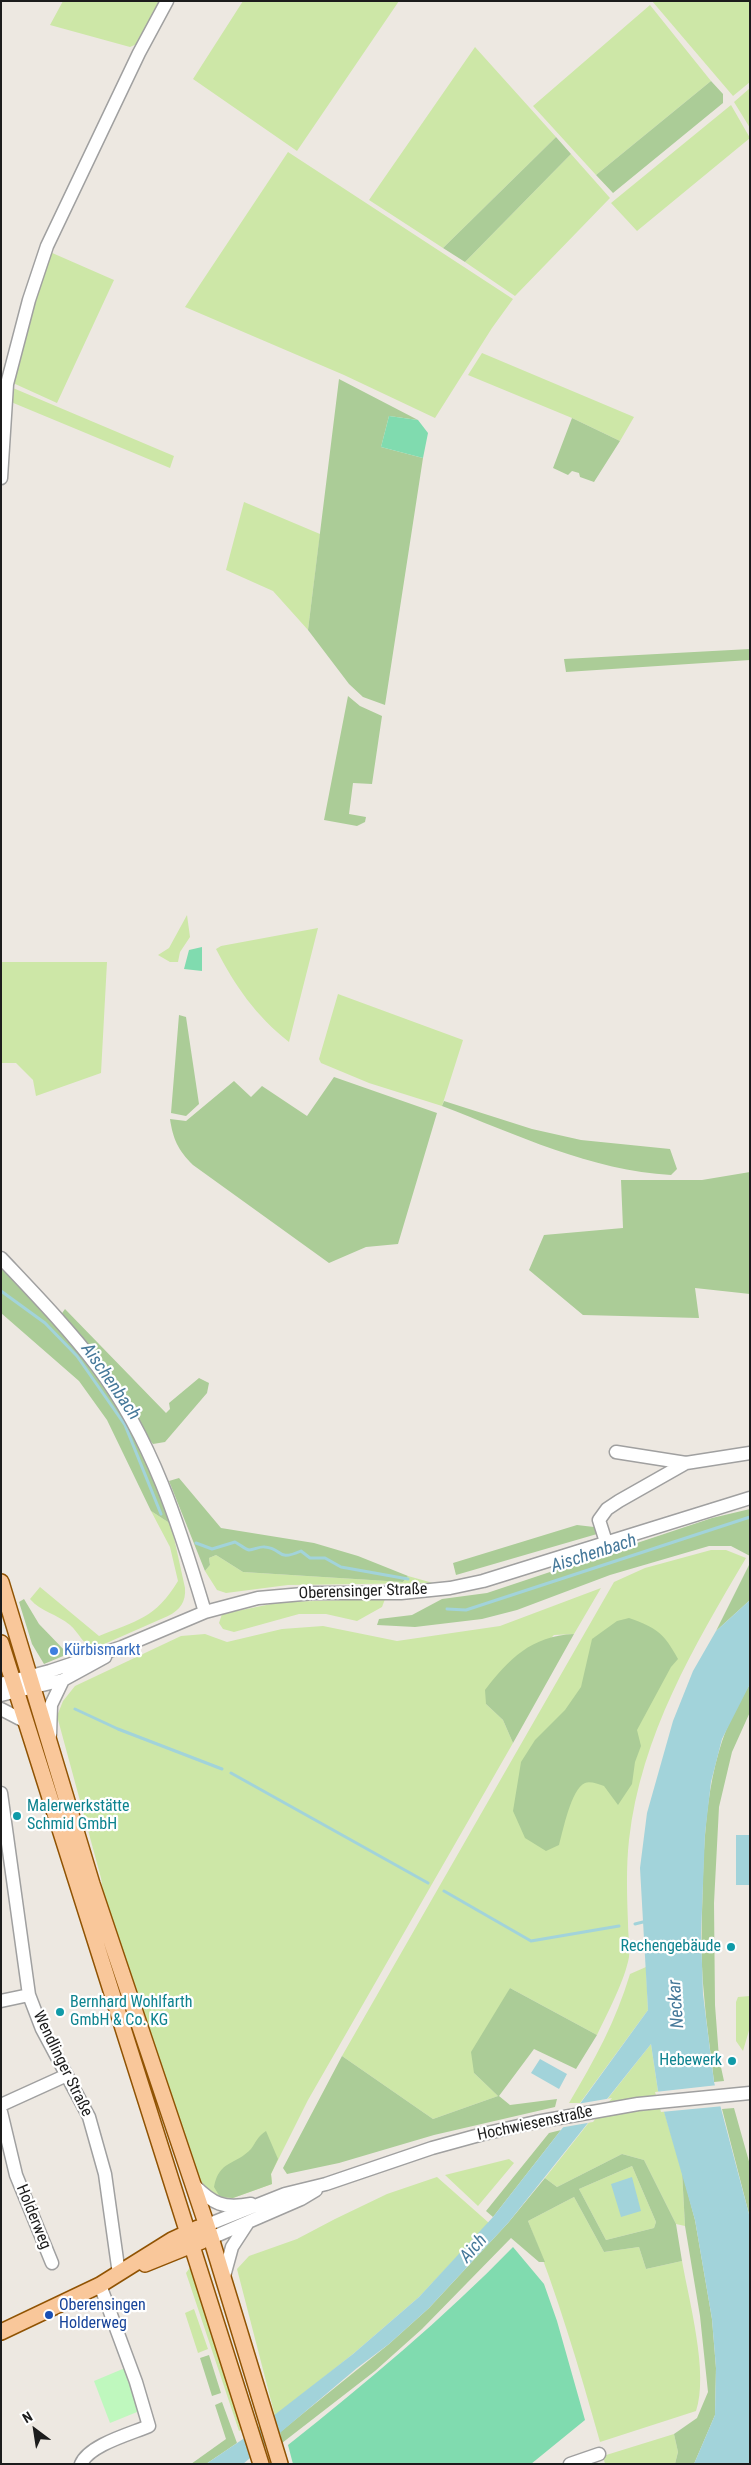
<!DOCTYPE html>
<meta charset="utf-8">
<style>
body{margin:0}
#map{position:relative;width:751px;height:2465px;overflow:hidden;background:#ede8e1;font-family:"Roboto Condensed",sans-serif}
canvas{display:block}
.frame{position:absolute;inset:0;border:2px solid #1c1c1c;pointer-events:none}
.north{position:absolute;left:10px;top:2405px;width:50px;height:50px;-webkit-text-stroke:4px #fff;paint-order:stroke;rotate:329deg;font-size:14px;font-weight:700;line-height:20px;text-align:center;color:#1c1c1c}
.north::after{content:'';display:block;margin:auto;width:18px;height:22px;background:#1c1c1c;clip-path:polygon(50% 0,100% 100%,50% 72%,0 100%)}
</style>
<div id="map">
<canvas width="751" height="2465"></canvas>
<div class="frame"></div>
<div class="north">N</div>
</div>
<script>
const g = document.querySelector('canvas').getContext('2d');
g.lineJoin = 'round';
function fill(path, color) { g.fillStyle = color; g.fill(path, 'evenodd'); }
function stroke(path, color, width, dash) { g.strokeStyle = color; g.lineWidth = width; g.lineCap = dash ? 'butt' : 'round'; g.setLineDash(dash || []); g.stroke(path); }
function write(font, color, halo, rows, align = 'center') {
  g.font = font + ' "Roboto Condensed",sans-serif'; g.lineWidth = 4.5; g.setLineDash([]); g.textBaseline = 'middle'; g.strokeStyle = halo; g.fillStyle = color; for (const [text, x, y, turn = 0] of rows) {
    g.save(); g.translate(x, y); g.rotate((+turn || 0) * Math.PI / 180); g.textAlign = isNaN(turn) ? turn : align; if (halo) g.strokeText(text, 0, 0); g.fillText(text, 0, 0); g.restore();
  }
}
const grass = new Path2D(`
 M63 1H161L137 44 130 47 50 25Z
 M243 1H399L297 151 193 79Z
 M652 1H750V82L733 96Z
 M650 5 711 81 596 175 533 106Z
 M475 47 556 137 443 248 369 200Z
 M750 88V128L734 102Z
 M731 105 750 138 637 231 611 203Z
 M288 152 513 299 492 328 435 418 344 375 185 307Z
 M571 154 610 198 515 296 465 262Z
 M50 252 114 280 57 403 13 383 22 343Z
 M482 353 634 417 620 441 572 418 468 375Z
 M13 388 174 456 170 468 11 402Z
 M244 502 320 534 308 630 273 591 226 570Z
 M187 915 190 937 180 952 178 962H170L158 955 169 948Z
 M318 928 289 1042C256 1016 235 986 216 949L221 946Z
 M1 962H107L101 1073 36 1096 33 1080 16 1063H1Z
 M338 994 463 1040 442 1106 369 1083 321 1063 319 1059Z
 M151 1511 171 1524 185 1588C186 1602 180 1610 168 1616L93 1649C83 1644 79 1633 70 1625 57 1614 41 1612 30 1599L40 1587 99 1636C136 1621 156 1618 178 1581L170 1547Z
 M711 1550H726L746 1558C694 1646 641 1735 629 1840 626 1867 627 1895 628 1923 628 1934 630 1947 629 1957 625 1980 607 2014 597 2035L510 1988 474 2073 498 2096 433 2119 342 2056 614 1582 645 1568Z
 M216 1555 243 1572 403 1582 408 1576 433 1583 288 1585 226 1593 217 1590 205 1571 210 1565 209 1558Z
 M601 1588 574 1634 554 1635 486 1704 503 1720 513 1743 308 2100 271 2174 272 2184 233 2198 213 2197 201 2184 106 1911 101 1878 57 1716 63 1701 75 1686 181 1636 205 1634 227 1642 282 1629 323 1626 397 1641 500 1626Z
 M385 1599 382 1607 357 1621 326 1614H299L234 1632 223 1629 219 1623 222 1614 281 1602Z
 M646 1967 648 2010 580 2103H569C594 2061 616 2021 630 1974Z
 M750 1996V2027L743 2051 736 2041V2002L738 1997Z
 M651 2044 658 2091 682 2171 685 2226 676 2224 644 2160 622 2154 557 2187 545 2178Z
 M509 2159 514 2163 478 2206 445 2175Z
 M632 2166 656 2222 654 2228 606 2240 579 2189Z
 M437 2177 489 2223 419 2297 353 2354 275 2416 237 2269 249 2256 297 2239 335 2219 387 2194Z
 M574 2197 604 2252 639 2247 646 2269 682 2261C689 2301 709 2374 696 2411L600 2442C579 2367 557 2293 528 2221Z
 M191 2266 246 2428 239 2431 186 2273Z
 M194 2309 208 2349 198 2353 185 2313Z
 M674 2434 678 2452 675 2464H605L603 2456Z`);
const forest = new Path2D(`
 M711 81 723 94V103L613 193 596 175Z
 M556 137 571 154 465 262 443 248Z
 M339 379 418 420 389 416 381 447 423 458 385 705 363 697 349 684 308 630Z
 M572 418 620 441 594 482 580 477 579 473 572 471 568 475 553 468Z
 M750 649V660L566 672 564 659Z
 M348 696 360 706 382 716 372 784 353 783 349 814 366 817 365 822 357 826 324 820Z
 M179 1015 186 1017 199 1104 186 1116 171 1113Z
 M334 1077 437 1113 398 1244 366 1247 329 1263 193 1165C178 1150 173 1139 170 1119L186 1121 234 1081 251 1097 262 1086 307 1116Z
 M444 1101 532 1129 581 1140 670 1149 677 1169 671 1175C592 1171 515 1134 442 1106Z
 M750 1172V1294L695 1288 699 1318 583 1315 529 1270 544 1235 623 1228 621 1180H702Z
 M1 1263C33 1300 68 1335 96 1374 129 1420 152 1472 171 1524L151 1511 107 1420 79 1381 1 1313Z
 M65 1309 166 1413 170 1409 169 1403 199 1378 209 1383 207 1393 165 1442 153 1444 148 1438 119 1385 99 1358 60 1316Z
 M179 1478 221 1528 314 1543 358 1556 408 1576 403 1582 243 1572 216 1555 209 1558 210 1565 205 1571 169 1481Z
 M750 1509V1556L731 1546H709L610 1575 517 1610 482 1619 415 1627 377 1625 379 1619 412 1615 442 1599 487 1593 712 1518Z
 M577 1525 594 1527 597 1534 456 1575 453 1563Z
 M750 1563V1600L716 1631Z
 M24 1599 39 1624 68 1654 44 1664 32 1644 19 1602Z
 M629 1618C657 1628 664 1633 678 1659L671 1667 637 1730 641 1746 635 1762 632 1784 618 1805 604 1786C598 1784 590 1781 585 1783 571 1789 563 1831 559 1845L546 1851 525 1838 513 1811 521 1762 535 1740 565 1710 581 1687 592 1639 617 1621Z
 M574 1634 513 1743 503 1720 486 1704 485 1690C509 1659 531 1636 574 1634Z
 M750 1684V1712L732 1752 719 1807 714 1903 715 2005 719 2058 724 2081 714 2082C711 2053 706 2024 704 1995 700 1956 702 1916 703 1877 705 1811 711 1741 750 1684Z
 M510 1988 597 2035 576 2069 534 2049 499 2096 510 2105 557 2099 555 2107 434 2135 339 2163 287 2174 283 2168 342 2056 433 2119 498 2096 474 2073 471 2052Z
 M734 2108 750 2165V2218L722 2109Z
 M561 2130 493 2217 486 2211 549 2133Z
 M266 2131 278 2159 271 2174 272 2184 233 2198 220 2197 214 2187C219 2160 236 2165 251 2149 256 2142 258 2136 266 2131Z
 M622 2154 644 2160 676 2224 682 2261 646 2269 639 2247 604 2252 574 2197 528 2221 545 2262H539L511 2238 422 2329 375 2371 282 2443 280 2432 389 2344 429 2308 508 2223 545 2178 557 2187ZM632 2166 656 2222 654 2228 606 2240 579 2189Z
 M682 2171 695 2220 712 2319 716 2368 715 2415 694 2464H675L678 2452 674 2434 697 2418 708 2392 700 2316 685 2226Z
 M209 2355 221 2393 212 2396 200 2358Z
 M222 2402 237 2443 206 2464H191L226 2439 215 2405Z`);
const park = new Path2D(`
 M125 2368 142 2410 110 2423 94 2381Z`);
const pitch = new Path2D(`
 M389 416 418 420 428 433 423 458 381 447Z
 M202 947V971L184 969 189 950Z
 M513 2247 544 2284 557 2321 585 2420 531 2464H293L288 2445C366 2383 443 2319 513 2247Z`);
const water = new Path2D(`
 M750 1600V1684L722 1739 711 1782 705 1834 701 1934 703 1994 714 2082 750 2218V2464H694L715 2415 716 2368 712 2319 695 2220 658 2091 651 2044 508 2223 429 2308 389 2344 357 2368 243 2464H206L246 2437 353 2354 419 2297 493 2217 561 2130 648 2010 640 1868 647 1813 673 1721 693 1671 716 1631Z
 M736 1835H750V1885H736Z
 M540 2059 567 2074 559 2089 531 2073Z
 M632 2177 641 2211 621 2217 611 2184Z`);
const pier = new Path2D(`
 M718 2085 724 2106 661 2112 655 2092Z
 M612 2098 593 2122 559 2128 577 2104Z`);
const stream = new Path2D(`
 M1 1291 45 1323 77 1356 125 1425 161 1514
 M196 1543 212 1549 235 1542C239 1544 245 1549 249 1550 254 1550 260 1546 265 1547 284 1549 276 1562 301 1551L310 1558H325L341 1567 408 1579
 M447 1609 466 1610 750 1517
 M75 1709 118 1729 222 1769
 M231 1773 428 1883
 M444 1891 531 1941 619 1926
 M635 1924 647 1921`);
const minor = new Path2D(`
 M1 478 7 384 29 300 47 246 139 53 167 1
 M1 1258C34 1293 68 1328 97 1366 152 1439 179 1525 205 1612
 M616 1452 686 1463
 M606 1542 599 1520 607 1509 619 1501 686 1463 750 1453
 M1 1684 50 1671 122 1647 205 1612 258 1598 314 1593H401L450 1588 483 1581 750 1498
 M1 1695 63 1680 105 1657
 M1 1709 26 1722
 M50 1735 51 1705 63 1680
 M1 1793 29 1995 42 2029 89 2117 105 2174 119 2274
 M1 2001 29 1995
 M1 2105 67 2075
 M1 2112 16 2175 52 2263
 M194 2185C213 2204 223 2209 251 2204
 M207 2225 285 2194 326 2184 432 2148 483 2134 536 2122 638 2104 750 2093
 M211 2238 301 2199 316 2190
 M223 2280 232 2247 247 2224
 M81 2464C89 2445 130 2434 149 2426L136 2382 100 2285
 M570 2464 599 2454`);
const major = new Path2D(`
 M1 1582 92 1884 211 2238 280 2464
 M1 1643 261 2464
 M145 2264 202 2241
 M1 2332 100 2285 172 2240 198 2228`);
const markers = [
 [54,1651,5,"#3f7fe0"],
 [17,1816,5,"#0f9aa8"],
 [731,1947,5,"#0f9aa8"],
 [60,2012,5,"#0f9aa8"],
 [732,2061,5,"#0f9aa8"],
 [49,2315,5,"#1a4fb4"]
];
const streetNames = [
 ["Oberensinger Straße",363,1592,-2],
 ["Wendlinger Straße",62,2064,64],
 ["Hochwiesenstraße",535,2124,-12],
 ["Holderweg",33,2217,68]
];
const shopNames = [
 ["Kürbismarkt",64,1651]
];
const cultureNames = [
 ["Malerwerkstätte",27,1807],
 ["Schmid GmbH",27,1825],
 ["Rechengebäude",721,1947,"right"],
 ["Bernhard Wohlfarth",70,2003],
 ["GmbH & Co. KG",70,2021],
 ["Hebewerk",722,2061,"right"]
];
const transitNames = [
 ["Oberensingen",59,2306],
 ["Holderweg",59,2324]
];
const waterNames = [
 ["Aischenbach",110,1382,55],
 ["Aischenbach",594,1554,-18],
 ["Neckar",677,2004,-94],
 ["Aich",474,2249,-49]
];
fill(grass, '#cde7a7');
fill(forest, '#abcc97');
fill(park, '#bff8be');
fill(pitch, '#80dbaf');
fill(water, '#a2d3da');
fill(pier, '#ede8e1');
stroke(stream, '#a2d3da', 3);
stroke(minor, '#a0a0a0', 15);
stroke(major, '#905303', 18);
stroke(minor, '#fff', 12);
stroke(major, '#f9c79a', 15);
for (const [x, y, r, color] of markers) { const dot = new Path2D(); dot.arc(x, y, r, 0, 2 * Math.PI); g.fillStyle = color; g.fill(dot); stroke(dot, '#fff', 2); }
write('16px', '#1c1c1c', '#fff', streetNames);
write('16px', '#366cbe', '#fff', shopNames, 'left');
write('16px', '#0d838f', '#fff', cultureNames, 'left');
write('16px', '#164399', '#fff', transitNames, 'left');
write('italic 18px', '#457899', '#fff', waterNames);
</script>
